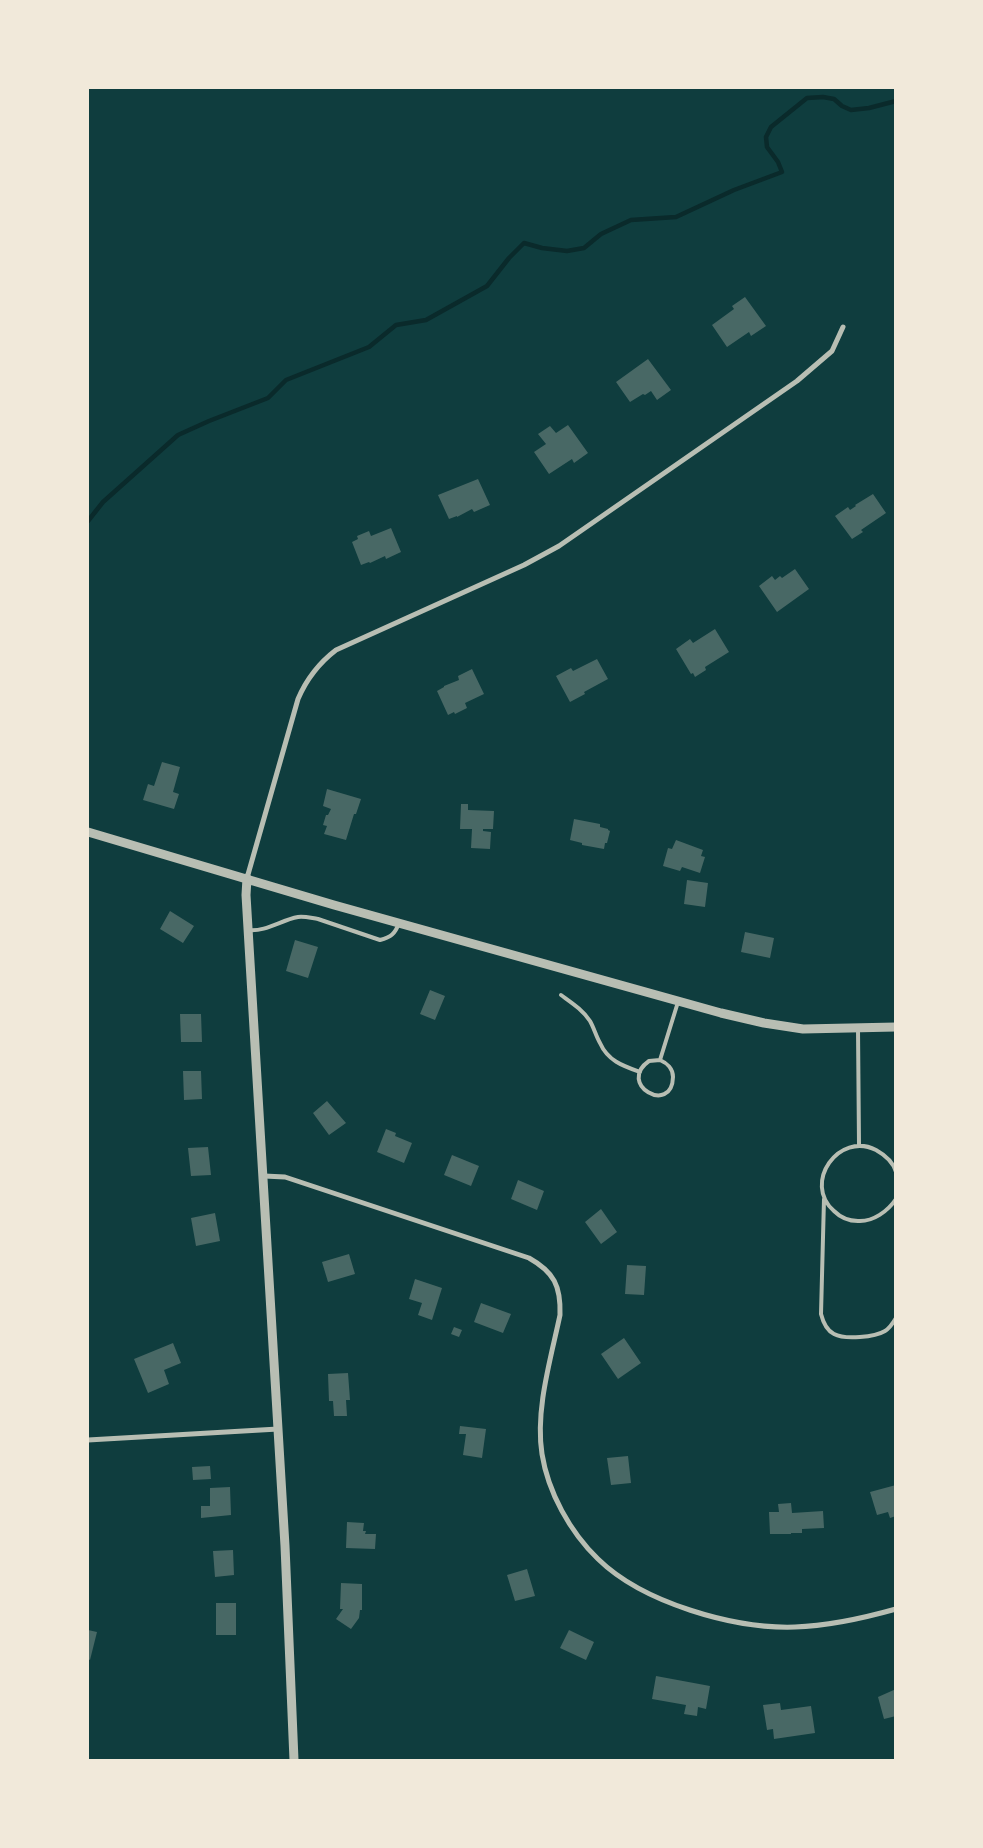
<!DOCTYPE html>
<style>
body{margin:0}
#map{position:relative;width:983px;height:1848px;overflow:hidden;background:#0f3d3e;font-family:"DejaVu Sans",sans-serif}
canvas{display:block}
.frame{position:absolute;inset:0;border:89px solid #f1e9da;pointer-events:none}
</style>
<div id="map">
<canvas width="983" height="1848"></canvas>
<div class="frame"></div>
</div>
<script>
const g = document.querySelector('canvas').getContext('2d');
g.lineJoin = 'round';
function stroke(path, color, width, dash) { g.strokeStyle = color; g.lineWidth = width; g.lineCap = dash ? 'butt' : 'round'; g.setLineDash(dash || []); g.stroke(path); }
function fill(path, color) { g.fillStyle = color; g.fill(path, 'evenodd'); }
const stream = new Path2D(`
 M88 521 103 502 178 435 209 421 268 398 286 380 369 347 396 325 426 320 487 286 509 258 524 243 542 248 567 251 584 248 601 234 631 220 676 217 734 190 782 172 778 162 767 147 766 137 771 127 807 98 823 97 834 99 842 106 851 110 869 108 896 101`);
const building = new Path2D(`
 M745 297 766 326 751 336 749 332 727 347 712 325 734 309 732 306Z
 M648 359 671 390 657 400 651 391 645 395 643 394 630 402 616 382Z
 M568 425 588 453 574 463 572 459 549 474 534 452 546 444 538 434 550 426 556 433Z
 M478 479 490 505 474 512 472 509 457 517V516L449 519 438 495Z
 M873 494 886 513 861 530 863 532 852 539 835 516 848 507 850 510 856 506 855 505Z
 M391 528 401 552 386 559 385 556 370 563 369 562 361 565 352 542 358 539 357 536 369 531 371 536Z
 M795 569 809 589 777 612 759 586 772 576 775 580 780 576 782 578Z
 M715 629 729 652 705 667 706 670 695 677 693 673 691 674 676 649 690 639 693 643Z
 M597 659 608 679 584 692 585 694 570 702 556 676 571 668 573 671Z
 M472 669 484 694 465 703 467 708 455 714 454 712 448 715 437 691 444 687V686L459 680 458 676Z
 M162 762 180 767 173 792 179 794 174 809 143 800 148 784 154 786Z
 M327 789 361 799 356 814H354L346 840 324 834 327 826 323 825 326 815H328L331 809 323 806Z
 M461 804H468V810L494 811 493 829H483V831L491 832 490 849 471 848 472 829H460Z
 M574 819 600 824V827L608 829V830L610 831 607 843H605L604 849 582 845V843L570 840Z
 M676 840 703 850 701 856 705 857 700 873 682 867 680 871 663 866 668 848 672 849Z
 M687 880 708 883 705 907 684 904Z
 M170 911 194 926 183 943 160 929Z
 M745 932 774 938 770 958 741 952Z
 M295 940 318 947 308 978 286 971Z
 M430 990 445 996 435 1020 420 1014Z
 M180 1014H201L202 1042H181Z
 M183 1071H201L202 1099 184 1100Z
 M327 1101 346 1123 329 1135 313 1113Z
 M386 1129 396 1133 395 1136 412 1143 404 1163 377 1152Z
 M208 1147 211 1175 191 1176 188 1148Z
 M452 1155 479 1166 471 1186 444 1175Z
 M518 1180 544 1191 537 1210 511 1199Z
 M601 1209 617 1232 601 1244 585 1222Z
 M215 1213 220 1241 196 1246 191 1218Z
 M349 1254 355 1274 328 1282 322 1262Z
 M627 1265 646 1266 644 1295 625 1294Z
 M415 1279 442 1288 432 1320 418 1315 422 1303 409 1299Z
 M481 1303 511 1314 503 1333 474 1322Z
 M454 1327 462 1330 459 1337 451 1334Z
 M624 1338 641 1363 618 1379 601 1354Z
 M173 1343 181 1363 164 1370 169 1384 148 1393 134 1359Z
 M348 1373 350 1400H346L347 1416H334L333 1401H329L328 1374Z
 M460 1426 486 1429 482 1458 463 1455 466 1434H459Z
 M628 1456 631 1483 611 1485 607 1458Z
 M210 1466 211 1479 193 1480 192 1467Z
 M896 1485V1516L890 1518 888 1512 877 1515 870 1492Z
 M230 1487 231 1515 201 1518V1506H210V1488Z
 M791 1503 792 1513 823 1511 824 1528 802 1529V1533H791V1534H770L769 1512H779L778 1504Z
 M347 1522 364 1523 363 1531H366L365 1534H376L375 1549 346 1548Z
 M233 1550 234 1575 215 1577 213 1551Z
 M527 1569 535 1596 515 1601 507 1575Z
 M341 1583 362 1584V1610H360L359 1618 351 1629 336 1619 343 1609H340Z
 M216 1603H236V1635H216Z
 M88 1630 97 1632 90 1660 88 1659Z
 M569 1630 594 1642 586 1660 560 1648Z
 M656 1676 710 1686 706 1709 698 1707 697 1716 684 1714 686 1705 652 1699Z
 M896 1689V1716L884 1719 878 1697Z
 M780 1703 781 1710 811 1706 815 1733 774 1739 773 1729 767 1730 763 1705Z`);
const service = new Path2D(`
 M248 930C266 932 281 920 298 917 304 916 311 918 318 919L380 940C391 937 395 934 399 923
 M561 995C572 1003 583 1010 590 1021 594 1028 596 1036 600 1043 608 1061 623 1066 640 1072
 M858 1029 859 1144
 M660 1060C667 1063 673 1069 673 1077 672 1116 616 1084 649 1061L660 1060 678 1002
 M896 1172C893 1161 885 1155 876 1150 839 1131 802 1183 834 1211 840 1217 849 1221 858 1221 873 1222 888 1211 896 1199
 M824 1199 821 1314C823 1322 826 1330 834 1334 845 1340 875 1337 885 1331 890 1328 893 1323 896 1318`);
const minor = new Path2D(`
 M247 878 298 699C307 678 319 663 336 650L524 565 559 546 797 381 832 351 843 327
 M264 1176 285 1177 529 1258C554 1272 561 1286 560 1315 551 1358 535 1410 542 1454 548 1492 570 1532 598 1559 643 1603 734 1629 795 1627 828 1626 864 1618 896 1609
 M88 1440 278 1429`);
const tertiary = new Path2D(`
 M88 832 334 905 721 1013 764 1023 803 1029 896 1027
 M247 878 246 895 285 1546 294 1760`);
stroke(stream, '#0a2a2b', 4.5);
fill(building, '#486865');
stroke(service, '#b8beb3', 4);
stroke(minor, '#b8beb3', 5);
stroke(tertiary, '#b8beb3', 9);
</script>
